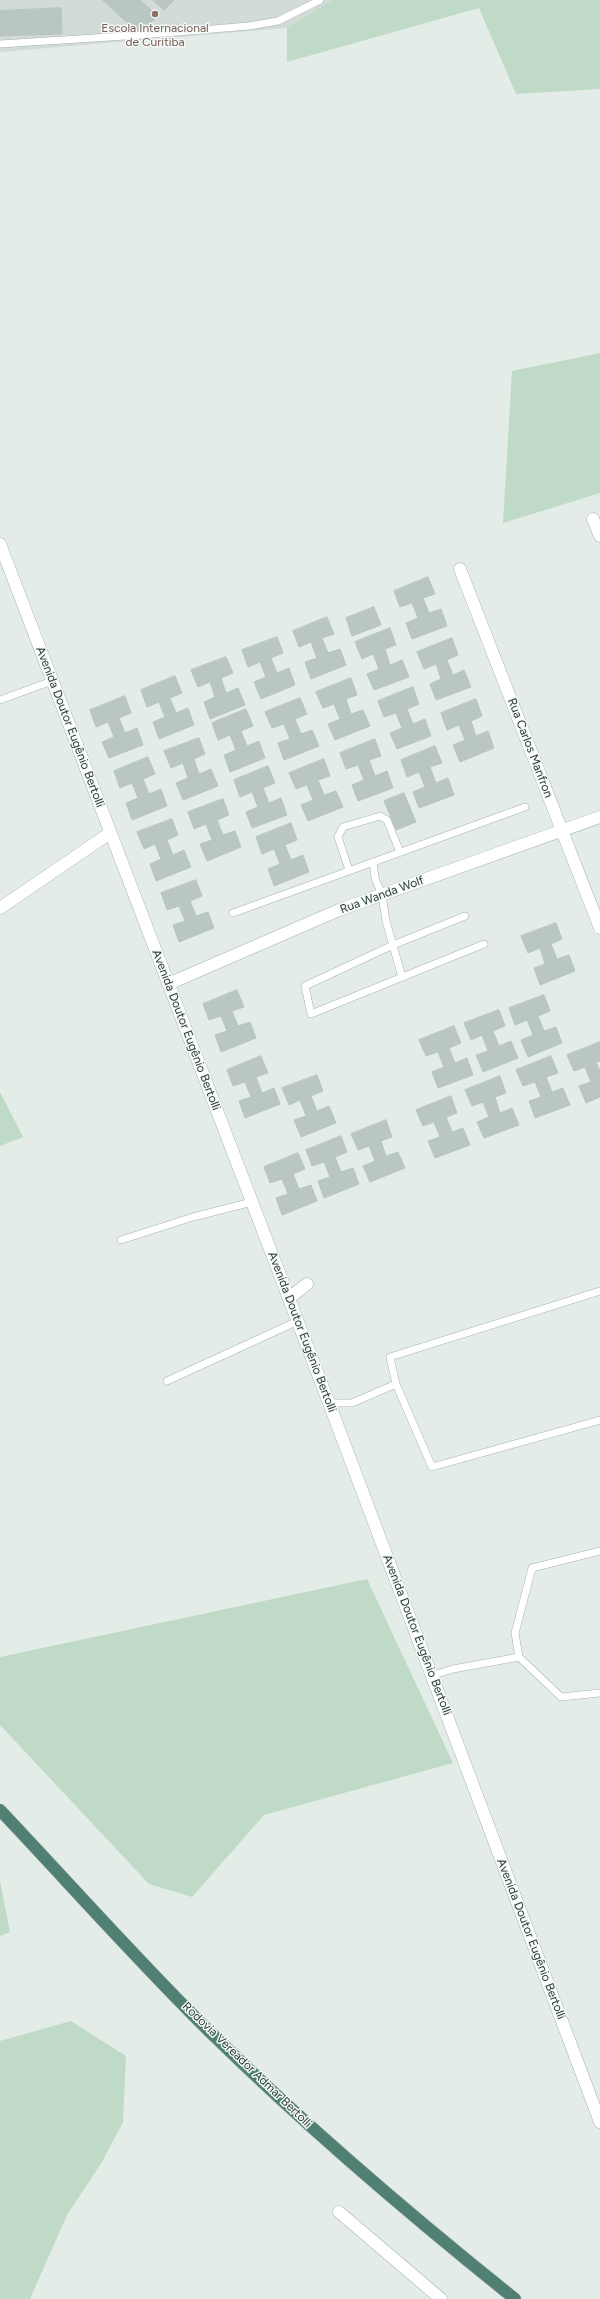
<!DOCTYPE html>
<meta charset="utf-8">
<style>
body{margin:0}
canvas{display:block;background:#e4ece8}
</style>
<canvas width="600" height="2299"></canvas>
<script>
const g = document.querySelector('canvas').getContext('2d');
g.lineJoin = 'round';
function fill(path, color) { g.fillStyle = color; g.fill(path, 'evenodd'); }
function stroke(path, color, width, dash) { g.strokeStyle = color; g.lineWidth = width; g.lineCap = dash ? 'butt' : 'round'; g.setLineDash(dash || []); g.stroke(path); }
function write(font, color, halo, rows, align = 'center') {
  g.font = font + ' Figtree,sans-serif'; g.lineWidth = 3; g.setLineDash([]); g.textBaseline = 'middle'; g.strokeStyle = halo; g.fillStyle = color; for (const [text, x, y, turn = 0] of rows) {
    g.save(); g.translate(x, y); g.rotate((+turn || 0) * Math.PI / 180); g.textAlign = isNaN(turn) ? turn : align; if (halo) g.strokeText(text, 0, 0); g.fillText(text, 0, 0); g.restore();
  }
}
const built = new Path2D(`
 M0 0H332L287 28 0 52Z`);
const green = new Path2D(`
 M332 0H600V89L516 94 479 8 287 62V28Z
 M600 353V493L503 523 512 371Z
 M0 1092 23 1137 0 1146Z
 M367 1579 453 1763 264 1815 192 1897 149 1884 0 1725V1657Z
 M0 1881 10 1932 0 1936Z
 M71 2021 126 2056 123 2122 102 2162 67 2215 30 2299H0V2041Z`);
const building = new Path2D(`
 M103 0H140L157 16 141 35Z
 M153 0H174L164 10Z
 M61 8 62 34 0 36V11Z
 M428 577 435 594 423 598 429 613 441 609 447 626 412 639 406 623 418 618 412 603 400 607 394 591Z
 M374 607 381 625 352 636 346 618Z
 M327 617 334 634 322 638 328 653 340 649 346 665 311 679 305 662 317 658 311 642 299 647 293 631Z
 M390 628 396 645 385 649 390 665 402 660 409 677 374 690 367 674 379 669 373 654 362 659 355 642Z
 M277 637 283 653 271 658 277 673 289 668 295 685 261 699 254 682 266 677 260 662 248 667 242 650Z
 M452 638 458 655 447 660 453 675 464 670 471 687 436 700 430 684 441 679 436 664 424 669 417 652Z
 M226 657 233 673 221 678 226 693 238 688 245 705 210 719 204 702 215 697 210 682 198 687 191 670Z
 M175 676 182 693 170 698 176 713 188 708 194 725 159 739 153 722 165 717 159 702 147 707 141 690Z
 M351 678 357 695 346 699 351 714 363 710 370 726 335 740 328 724 340 719 334 704 323 708 316 692Z
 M413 687 419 704 407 709 413 724 425 719 431 736 397 749 390 733 402 728 396 713 384 717 378 701Z
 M125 696 131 713 119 718 125 733 137 728 143 745 109 758 102 742 114 737 108 722 96 727 90 710Z
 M300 698 307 714 295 719 301 734 312 730 319 746 284 760 278 743 290 739 284 724 272 728 265 712Z
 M476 699 482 716 471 721 476 736 488 731 494 748 460 762 453 745 465 740 459 725 447 730 441 713Z
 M246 709 253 726 241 731 247 746 259 741 265 758 230 772 224 755 236 750 230 735 218 740 212 723Z
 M199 738 205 754 194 759 199 774 211 769 218 786 183 800 176 783 188 778 183 763 171 768 164 751Z
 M375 739 381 756 369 760 375 776 387 771 393 788 358 801 352 785 364 780 358 765 346 769 340 753Z
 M435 746 442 763 430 767 436 783 448 778 454 795 419 808 413 792 425 787 419 772 407 777 401 760Z
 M148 757 155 774 143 779 149 794 161 789 167 806 132 820 126 803 138 798 132 783 120 788 114 771Z
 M324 759 330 776 318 780 324 795 336 791 343 807 308 821 301 805 313 800 307 785 296 789 289 773Z
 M268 766 275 783 263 788 269 803 281 798 287 815 252 828 246 812 258 807 252 792 240 797 234 780Z
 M404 793 416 822 396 830 384 801Z
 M223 799 229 815 217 820 223 835 235 831 241 847 207 861 200 844 212 840 206 824 194 829 188 812Z
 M172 819 178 835 167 840 173 855 184 850 191 867 156 881 150 864 161 859 155 844 144 849 137 832Z
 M291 823 297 840 285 845 291 860 303 855 309 872 274 886 268 869 280 864 274 849 262 854 256 837Z
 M196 880 202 896 190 901 196 916 208 912 214 928 179 942 173 925 185 921 179 906 167 910 161 893Z
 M556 923 562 939 551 944 557 959 569 955 575 971 540 985 534 968 545 964 540 948 528 953 521 936Z
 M237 990 244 1007 232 1011 238 1026 250 1022 256 1038 221 1052 215 1035 227 1031 221 1016 209 1020 203 1004Z
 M544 995 550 1011 538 1016 544 1031 556 1027 562 1043 528 1057 521 1040 533 1035 527 1020 515 1025 509 1008Z
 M499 1010 505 1026 493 1031 499 1046 511 1041 518 1058 483 1072 476 1055 488 1051 482 1035 471 1040 464 1023Z
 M454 1026 461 1043 449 1048 455 1063 467 1058 473 1075 438 1088 432 1072 444 1067 438 1052 426 1056 419 1040Z
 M600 1042V1061L596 1062 600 1071V1097L586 1103 579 1086 591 1082 585 1067 574 1071 567 1055Z
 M261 1056 268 1073 256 1077 262 1093 274 1088 280 1104 245 1118 239 1101 251 1097 245 1082 233 1086 227 1070Z
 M551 1056 558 1073 546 1077 552 1092 563 1088 570 1105 535 1118 529 1101 541 1097 535 1082 523 1086 516 1070Z
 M317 1075 323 1091 311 1096 317 1111 329 1106 336 1123 301 1137 294 1120 306 1116 300 1100 289 1105 282 1088Z
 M500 1076 506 1093 495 1097 500 1113 512 1108 519 1125 484 1138 477 1122 489 1117 483 1102 472 1106 465 1090Z
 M451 1096 457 1113 446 1117 452 1132 463 1128 470 1145 435 1158 428 1141 440 1137 434 1122 423 1126 416 1110Z
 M386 1120 392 1137 381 1141 386 1156 398 1152 405 1168 370 1182 363 1166 375 1161 369 1146 358 1150 351 1134Z
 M341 1136 347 1152 335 1157 341 1172 353 1168 359 1184 324 1198 318 1181 330 1177 324 1162 312 1166 306 1150Z
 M298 1153 305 1169 293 1174 299 1189 311 1185 317 1201 282 1215 276 1198 288 1194 282 1179 270 1183 264 1167Z`);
const service = new Path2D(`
 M0 44 141 35 249 26 278 21 320 0
 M0 700 52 681
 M373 862 375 878 382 895 386 921 402 977
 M349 870 338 837 343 827 380 816 387 820 400 852
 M233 913 525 807
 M465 916 393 945 305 986 311 1014 484 944
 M121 1240 193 1217 252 1202
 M600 1291 390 1357 396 1384 432 1467 600 1420
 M167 1381 298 1321
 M329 1403H352L396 1384
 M600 1551 532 1568 515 1633 519 1657 561 1697 600 1693
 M433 1675 453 1669 519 1657`);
const minor = new Path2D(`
 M593 519 600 536
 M460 569 600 928
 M0 908 110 833
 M289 1298 307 1284
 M339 2212 441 2299`);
const tertiary = new Path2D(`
 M0 544 329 1403 600 2122
 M168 984 339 910 600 817`);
const trunk = new Path2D(`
 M0 1810C70 1884 138 1961 211 2033 307 2127 410 2215 515 2299`);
const markers = [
 [155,14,4,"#8d6e63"]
];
const educationNames = [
 ["Escola Internacional",155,28],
 ["de Curitiba",155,42]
];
const streetNames = [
 ["Avenida Doutor Eugênio Bertolli",70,727,69],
 ["Rua Carlos Manfron",530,748,69],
 ["Rua Wanda Wolf",382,895,-20],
 ["Avenida Doutor Eugênio Bertolli",186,1030,69],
 ["Avenida Doutor Eugênio Bertolli",302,1332,69],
 ["Avenida Doutor Eugênio Bertolli",417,1635,69],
 ["Avenida Doutor Eugênio Bertolli",531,1939,69],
 ["Rodovia Vereador Admar Bertolli",247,2065,44]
];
fill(built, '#d2dbd7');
fill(green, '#bfdac6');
fill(building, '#b9c6c1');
stroke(building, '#b7c5bf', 1);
stroke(service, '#a7b3af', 8);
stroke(minor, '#a7b3af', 13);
stroke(tertiary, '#a7b3af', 13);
stroke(trunk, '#c2c8c6', 13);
stroke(service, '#fff', 7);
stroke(minor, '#fff', 12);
stroke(tertiary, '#fff', 12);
stroke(trunk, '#508074', 12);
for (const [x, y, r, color] of markers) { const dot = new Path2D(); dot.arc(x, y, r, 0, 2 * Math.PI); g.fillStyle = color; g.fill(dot); stroke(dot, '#f4f8f6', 1.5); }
write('12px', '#785e54', '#f4f8f6', educationNames);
write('12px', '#253b35', '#f4f8f6', streetNames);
</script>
